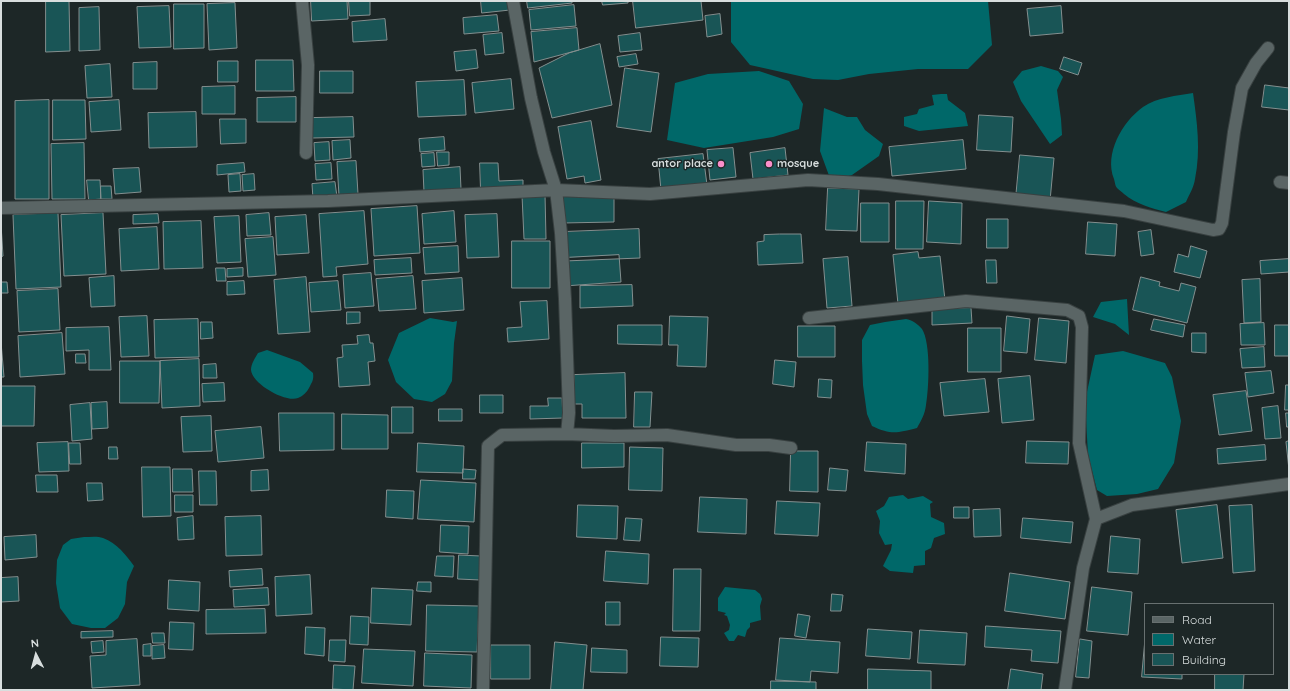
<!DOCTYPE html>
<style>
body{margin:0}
#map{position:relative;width:1290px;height:691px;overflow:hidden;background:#1d2727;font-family:Quicksand,sans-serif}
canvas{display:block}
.frame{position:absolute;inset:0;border:2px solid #d8dede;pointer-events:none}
.legend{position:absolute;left:1144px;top:603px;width:130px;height:72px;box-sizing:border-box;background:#1d2727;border:1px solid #687070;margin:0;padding:5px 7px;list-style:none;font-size:12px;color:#d8dede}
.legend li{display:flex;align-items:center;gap:8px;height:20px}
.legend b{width:20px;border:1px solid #687070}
.north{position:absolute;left:16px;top:635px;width:40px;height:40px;-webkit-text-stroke:3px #1d2727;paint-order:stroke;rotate:354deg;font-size:11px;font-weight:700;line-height:16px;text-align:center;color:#d8dede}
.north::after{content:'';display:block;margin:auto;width:14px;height:18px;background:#d8dede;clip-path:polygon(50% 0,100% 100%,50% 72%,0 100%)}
</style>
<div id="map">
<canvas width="1290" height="691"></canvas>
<div class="frame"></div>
<ul class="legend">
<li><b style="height:5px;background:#5a6565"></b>Road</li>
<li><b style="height:11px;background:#006869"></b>Water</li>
<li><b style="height:11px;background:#195556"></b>Building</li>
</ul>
<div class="north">N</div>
</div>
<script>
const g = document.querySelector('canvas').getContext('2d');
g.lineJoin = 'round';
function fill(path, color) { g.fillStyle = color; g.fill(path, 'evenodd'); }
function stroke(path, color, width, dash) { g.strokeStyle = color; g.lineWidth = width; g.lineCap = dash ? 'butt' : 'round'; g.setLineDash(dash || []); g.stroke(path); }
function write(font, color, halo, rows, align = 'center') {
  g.font = font + ' Quicksand,sans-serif'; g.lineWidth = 3; g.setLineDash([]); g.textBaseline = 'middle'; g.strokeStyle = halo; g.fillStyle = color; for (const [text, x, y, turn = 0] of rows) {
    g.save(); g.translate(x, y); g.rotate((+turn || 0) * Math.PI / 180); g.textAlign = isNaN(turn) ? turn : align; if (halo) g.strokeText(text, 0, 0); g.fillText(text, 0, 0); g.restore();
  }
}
const water = new Path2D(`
 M731 1H988L992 45 968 69H918L869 74 838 80 813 79 750 65 731 42Z
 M1041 66 1058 71 1063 77 1057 90 1061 119 1062 135 1050 144 1021 101 1013 82 1022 71Z
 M759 71 789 81 803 104 799 129 773 137 704 148 667 140 675 83 708 74Z
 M1193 93C1197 122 1201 150 1195 179 1194 187 1189 195 1186 202L1166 212C1151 208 1136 204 1124 194 1122 192 1119 190 1117 188 1115 186 1115 182 1114 179 1104 154 1122 122 1143 107 1157 97 1177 96 1193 93Z
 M941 94H947L948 100 965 113 968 126 919 131 904 126V117L917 114 919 109 934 105 932 95Z
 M824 108 847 117H857L865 130 883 144 879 156 852 175 831 181 820 151Z
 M1127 299 1129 335 1115 324 1093 317 1101 302Z
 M430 318 453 322 457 321 454 343 452 381 445 394 432 402 414 399 396 382 388 360 399 333Z
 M906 319C912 320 918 324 922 329 931 343 929 388 926 405 925 414 921 421 917 428 897 433 891 435 872 426L867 414 863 385 862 361V340L870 325 885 322Z
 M267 350 300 362 313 373C314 380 312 382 309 388 307 392 303 396 298 398 286 403 252 384 251 370 251 364 255 358 258 353Z
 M1123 351 1165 363 1172 377 1181 421 1174 463 1158 489 1137 494 1107 496 1097 490 1088 455 1085 401 1095 355Z
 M903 495 908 499 923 496 933 502 930 504 931 517 944 523 945 534 934 538 931 548 925 551V565L914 566 913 573 890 571 883 566 891 550 892 544 885 545 879 533 880 521 876 511 884 506 889 497Z
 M84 537C90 537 98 536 103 538 117 543 126 555 134 566L127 582 125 604 118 618 105 628H91L72 624 60 608 56 583 57 560 63 545 71 539Z
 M725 587 755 590 760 594 762 599 760 606 761 620 750 623V627L747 630 745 637 738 635 734 641H729L724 633 729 630 730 625 727 616 724 615 726 613 718 611V598Z`);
const building = new Path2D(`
 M46 1H69L70 51 46 52Z
 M311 1H347L348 19 312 21Z
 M349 1H370V15L350 16Z
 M481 1H509L510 10 482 13Z
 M527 1H572V3L528 8Z
 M602 1H628V3L603 5Z
 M633 1H701L703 20 636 28Z
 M235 3 237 48 209 50 207 4Z
 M174 4H204V48L174 49Z
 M574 5 576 26 531 30 529 10Z
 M169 6 171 47 139 48 137 7Z
 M1061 6 1063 33 1030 36 1027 9Z
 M99 7 100 50 79 51V8Z
 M720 14 722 34 707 37 705 16Z
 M497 15 499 31 464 34 463 18Z
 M385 19 387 40 353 42 352 22Z
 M577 28 579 50 534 62 531 32Z
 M502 33 504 53 485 55 483 35Z
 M640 33 642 50 620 52 618 36Z
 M600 44 612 105 552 118 539 68 569 53Z
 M476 50 478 68 456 71 454 52Z
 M636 54 638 64 619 67 617 57Z
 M1064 57 1082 63 1078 75 1060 69Z
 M256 60H293L294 91H256Z
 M218 61H238V82H218Z
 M157 62V89H133V63Z
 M110 64 112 97 87 98 85 66Z
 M625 68 659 73 651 132 617 127Z
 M320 71H353V93H320Z
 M511 79 514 109 475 113 472 83Z
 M464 80 466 115 418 117 416 82Z
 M1265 85 1289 88V110L1262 107Z
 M235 86V114H202V87Z
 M296 97V122H257V98Z
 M49 100V199H15V101Z
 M53 100H85L86 139 53 140Z
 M119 100 121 130 91 132 89 102Z
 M196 112 197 147 149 148 148 113Z
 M979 115 1013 117 1011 152 977 150Z
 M353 117 354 137 312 138V118Z
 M220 119H246V143L221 144Z
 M591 121 601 180 585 183 584 176 567 179 558 127Z
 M444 137 445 150 420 152 419 139Z
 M350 140 351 158 333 160 332 141Z
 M963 140 966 169 892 176 889 147Z
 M329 142 330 160 315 161 314 143Z
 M84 143 85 199H52L51 144Z
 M733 148 736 177 710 180 707 150Z
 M785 148 788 175 753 179 750 153Z
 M437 152H449V165L438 166Z
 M434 153 435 166 422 167 421 154Z
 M703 154 707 185 661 190 658 159Z
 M1020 155 1054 158 1050 201 1016 198Z
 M356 161 358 194 339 196 337 162Z
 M244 163 245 172 217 175V165Z
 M331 163 332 179 316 180 315 164Z
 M480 163H498L499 181 523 180V190L481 191Z
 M460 167 461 189 424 192 423 170Z
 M139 168 141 192 115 194 113 169Z
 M240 174 241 191 229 192 228 175Z
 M254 174 255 190 243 191 242 175Z
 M87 180H100L101 199 89 200Z
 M335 182 337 197 313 199 312 184Z
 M101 186H111L112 199H101Z
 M828 188 859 189 857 231 826 230Z
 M545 194 546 239H524L522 195Z
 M614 196V222L562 223V197Z
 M896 201H924L923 249H896Z
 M929 201 962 203 961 244 927 242Z
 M861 203H889V242H861Z
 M417 206 420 253 374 256 371 209Z
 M364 211 368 264 336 267 337 276 323 277 319 214Z
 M454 211 456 242 424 244 422 214Z
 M58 213 61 287 16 289 13 215Z
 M103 213 106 274 64 276 61 215Z
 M269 213 271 235 247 236 246 215Z
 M158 214 159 223 133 224V215Z
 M497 214 499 257 467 258 465 215Z
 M306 215 309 253 277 255 275 217Z
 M239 216 241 262 217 263 214 217Z
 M987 219H1008V248H987Z
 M201 221 203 268 164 269 163 222Z
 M1088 222 1117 224 1115 256 1086 254Z
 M1 224 3 256 1 257Z
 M157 227 159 269 121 271 119 229Z
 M639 229 640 258 564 261 563 232Z
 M1151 230 1154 254 1141 256 1138 232Z
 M780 234H801L803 263 758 265 757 242 764 241V235Z
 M273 237 276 275 248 277 245 239Z
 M512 241H550V288H512Z
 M458 246 459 272 425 274 423 248Z
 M1191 246 1207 251 1200 278 1174 272 1178 254 1188 257Z
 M918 252 919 258 940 256 945 300 898 304 893 255Z
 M619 255 621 282 564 286 563 258Z
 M848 257 852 306 827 308 823 259Z
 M411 258 412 273 375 275 374 260Z
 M1289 259V272L1261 274 1260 261Z
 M986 260H996L997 283H987Z
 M216 268H225L226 281H217Z
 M243 268V276L227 277V269Z
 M371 273 374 306 345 308 343 275Z
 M114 276 115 306 91 307 89 278Z
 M413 276 416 309 379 311 376 279Z
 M306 277 310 332 278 334 274 280Z
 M1141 277 1160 282 1159 286 1179 291 1181 283 1196 287 1187 323 1133 310Z
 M462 278 464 310 424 313 422 281Z
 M1260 279 1261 322 1244 323 1242 280Z
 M244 281 245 294 227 295V282Z
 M338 281 341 310 311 312 309 283Z
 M1 282H7L8 293H1Z
 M632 285 633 306 580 308V286Z
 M58 289 60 330 19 332 17 291Z
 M547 301 549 339 508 342 507 328 522 327 520 302Z
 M971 308 972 323 932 325V309Z
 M347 312H360V323L347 324Z
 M147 316 149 356 121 357 119 317Z
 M670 316 708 317 706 367 677 366 678 345H669Z
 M1007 316 1030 319 1027 353 1004 351Z
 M1039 318 1069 321 1066 363 1035 360Z
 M198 319 199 357 155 358 154 320Z
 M1154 319 1185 325 1183 337 1151 330Z
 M201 322H212L213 338 201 339Z
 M1264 323 1265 345H1241L1240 324Z
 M618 325H662V345L618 344Z
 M1275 325H1289V356H1275Z
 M798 326H835V357H798Z
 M109 327 111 370H89V350L66 351V328Z
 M968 328H1001V372H968Z
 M62 333 65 374 20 377 18 336Z
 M1192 333H1206V353L1192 352Z
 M369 335 370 343H373L375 361 368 362 370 385 339 387 337 358 343 357 342 345 358 344 357 336Z
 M1 342 4 377H1Z
 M1264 347 1265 367 1242 368 1240 349Z
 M76 354H85L86 363H76Z
 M199 359 200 406 162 408 160 361Z
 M775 360 796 362 794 387 773 384Z
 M120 361H160L159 403H120Z
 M216 364 217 378H203V365Z
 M1271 371 1274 393 1248 397 1245 373Z
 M625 373 626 418H582V404H574V375Z
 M1030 376 1034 420 1002 423 998 379Z
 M819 379 832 380 831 398 818 397Z
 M985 379 989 412 944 416 940 383Z
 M224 383 225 401 203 402 202 384Z
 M1286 385H1289V410H1285Z
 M1 386H35L34 426H1Z
 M1246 391 1252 431 1219 435 1213 395Z
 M635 392H652L650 427H634Z
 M480 395H503V413H480Z
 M548 398H562L563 418 530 419V406H548Z
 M107 402 108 428 92 429 91 403Z
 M90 403 92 439 72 441 70 405Z
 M1278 406 1281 438 1265 439 1262 408Z
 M392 407H413V433H392Z
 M439 409H462V421H439Z
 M279 413H334V450L280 451Z
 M1286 413H1289V427H1287Z
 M342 414 388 415V449H342Z
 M211 416 212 451 183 452 181 417Z
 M261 427 264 458 218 462 215 431Z
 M1027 441 1069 442 1068 464 1026 463Z
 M1289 441V470L1286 442Z
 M68 442 69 471 39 472 37 443Z
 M867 442 906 444 905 474 865 471Z
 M69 443H80L81 464H70Z
 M418 443 464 446 463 473 417 472Z
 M582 443H624V467L582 468Z
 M1265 445 1266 460 1218 464 1217 449Z
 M109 447H117L118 459H109Z
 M630 447 663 448 662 491 629 490Z
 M791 451H818V492L790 491Z
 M142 467H170L171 516 143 517Z
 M830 468 848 470 846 491 828 490Z
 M173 469H192L193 492H173Z
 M463 469 476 470 475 479H463Z
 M268 470 269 490 251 491V471Z
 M199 471H216L217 505H200Z
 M36 475H57L58 492H37Z
 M421 480 476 483 474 522 418 519Z
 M87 483H102L103 500 88 501Z
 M387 490 414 491 413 519 386 517Z
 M175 495H193V512H175Z
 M700 497 747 499 746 534 698 532Z
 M777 501 820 503 818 536 775 534Z
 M578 505 618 506 617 539 577 537Z
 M1217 505 1223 558 1182 563 1176 510Z
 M1252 505 1255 571 1233 573 1229 506Z
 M954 507H969V518H954Z
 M1000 509 1001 536 974 537 973 510Z
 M193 516 194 539 178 540 177 518Z
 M261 516 262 555 226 556 225 517Z
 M626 518 642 519 640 541 624 540Z
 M1023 518 1073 522 1071 543 1021 538Z
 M441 525 469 526 468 554 440 552Z
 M36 535 37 557 5 560 4 537Z
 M1111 536 1140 539 1138 574 1108 572Z
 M606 551 649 554 648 584 604 581Z
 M459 555 481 556 480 580 458 579Z
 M437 556H454L453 577 435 576Z
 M262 569 263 585 230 587 229 571Z
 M674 569H701L700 631H673Z
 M1010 573 1070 582 1065 619 1005 611Z
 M310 575 312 614 276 616 275 577Z
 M18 577 19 601 1 602V578Z
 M169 580 200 582 199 611 168 609Z
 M418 582H431V592L417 591Z
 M1092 587 1132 592 1128 635 1087 631Z
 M268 588 269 605 234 607 233 590Z
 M372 588 413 590 411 625 371 623Z
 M832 594 843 595 841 611H831Z
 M606 602H620V625H606Z
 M427 605 479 606 477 652 426 651Z
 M265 609 266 633 206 634V610Z
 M798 614 810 616 806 638 795 636Z
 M351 616 369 617 368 645 350 644Z
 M170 622 194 623 193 650 169 649Z
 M986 626 1061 631 1058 663 1031 661 1032 650 985 647Z
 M306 627 325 628 324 656 305 654Z
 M868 629 912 632 910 659 866 656Z
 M920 630 967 633 965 665 918 663Z
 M113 631V637L81 638V632Z
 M152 633H164L165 643H153Z
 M661 637 699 638 698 667 660 666Z
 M780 638 840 642 838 673 811 671 810 682 776 680Z
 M137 639 140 685 92 688 90 656 106 655V641Z
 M1080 639 1092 641 1089 678 1076 677Z
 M1145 639V674H1182V679L1142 677Z
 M330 640H346L345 662 329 661Z
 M103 641 104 652 92 653 91 642Z
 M555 642 587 645 583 690H551Z
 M151 644V656H143V645Z
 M164 645 165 658 152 659V646Z
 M491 645H530V679H491Z
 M592 648 627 650V673L591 672Z
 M364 649 415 651 413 686 362 683Z
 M425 653 472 655 471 688 424 686Z
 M334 665 355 666 353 690 333 689Z
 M868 669 931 671V690H868Z
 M1011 669 1043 674 1041 690H1008Z
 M1215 674H1244L1243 690H1215Z
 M771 681 816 682V690H771Z`);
const minor = new Path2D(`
 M302 1 308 65 306 153
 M513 1 531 98 544 152 556 190 650 194 808 180 878 184 1124 211 1213 230 1219 229 1222 223 1234 132 1242 88 1256 63 1268 48
 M1280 182 1289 183
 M1 208 328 201 556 190 561 233 565 299 569 413 567 434 502 435 488 446 483 690
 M809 318 966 301 1067 310 1079 316 1082 327 1079 443 1096 519
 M567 434 614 436 667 435 736 445H769L791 448
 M1065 690 1083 568 1096 519 1132 505 1289 484`);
const markers = [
 [721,164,4,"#f98fca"],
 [769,164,4,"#f98fca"]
];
const poiNames = [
 ["antor place",713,164],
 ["mosque",777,164,"left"]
];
fill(water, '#006869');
fill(building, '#195556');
stroke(building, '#838f8f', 1);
stroke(minor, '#394141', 14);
stroke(minor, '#5a6565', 12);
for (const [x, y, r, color] of markers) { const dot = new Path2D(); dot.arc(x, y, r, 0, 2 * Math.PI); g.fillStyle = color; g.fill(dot); stroke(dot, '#1d2727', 1.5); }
write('bold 11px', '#d8dede', '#1d2727', poiNames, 'right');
</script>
